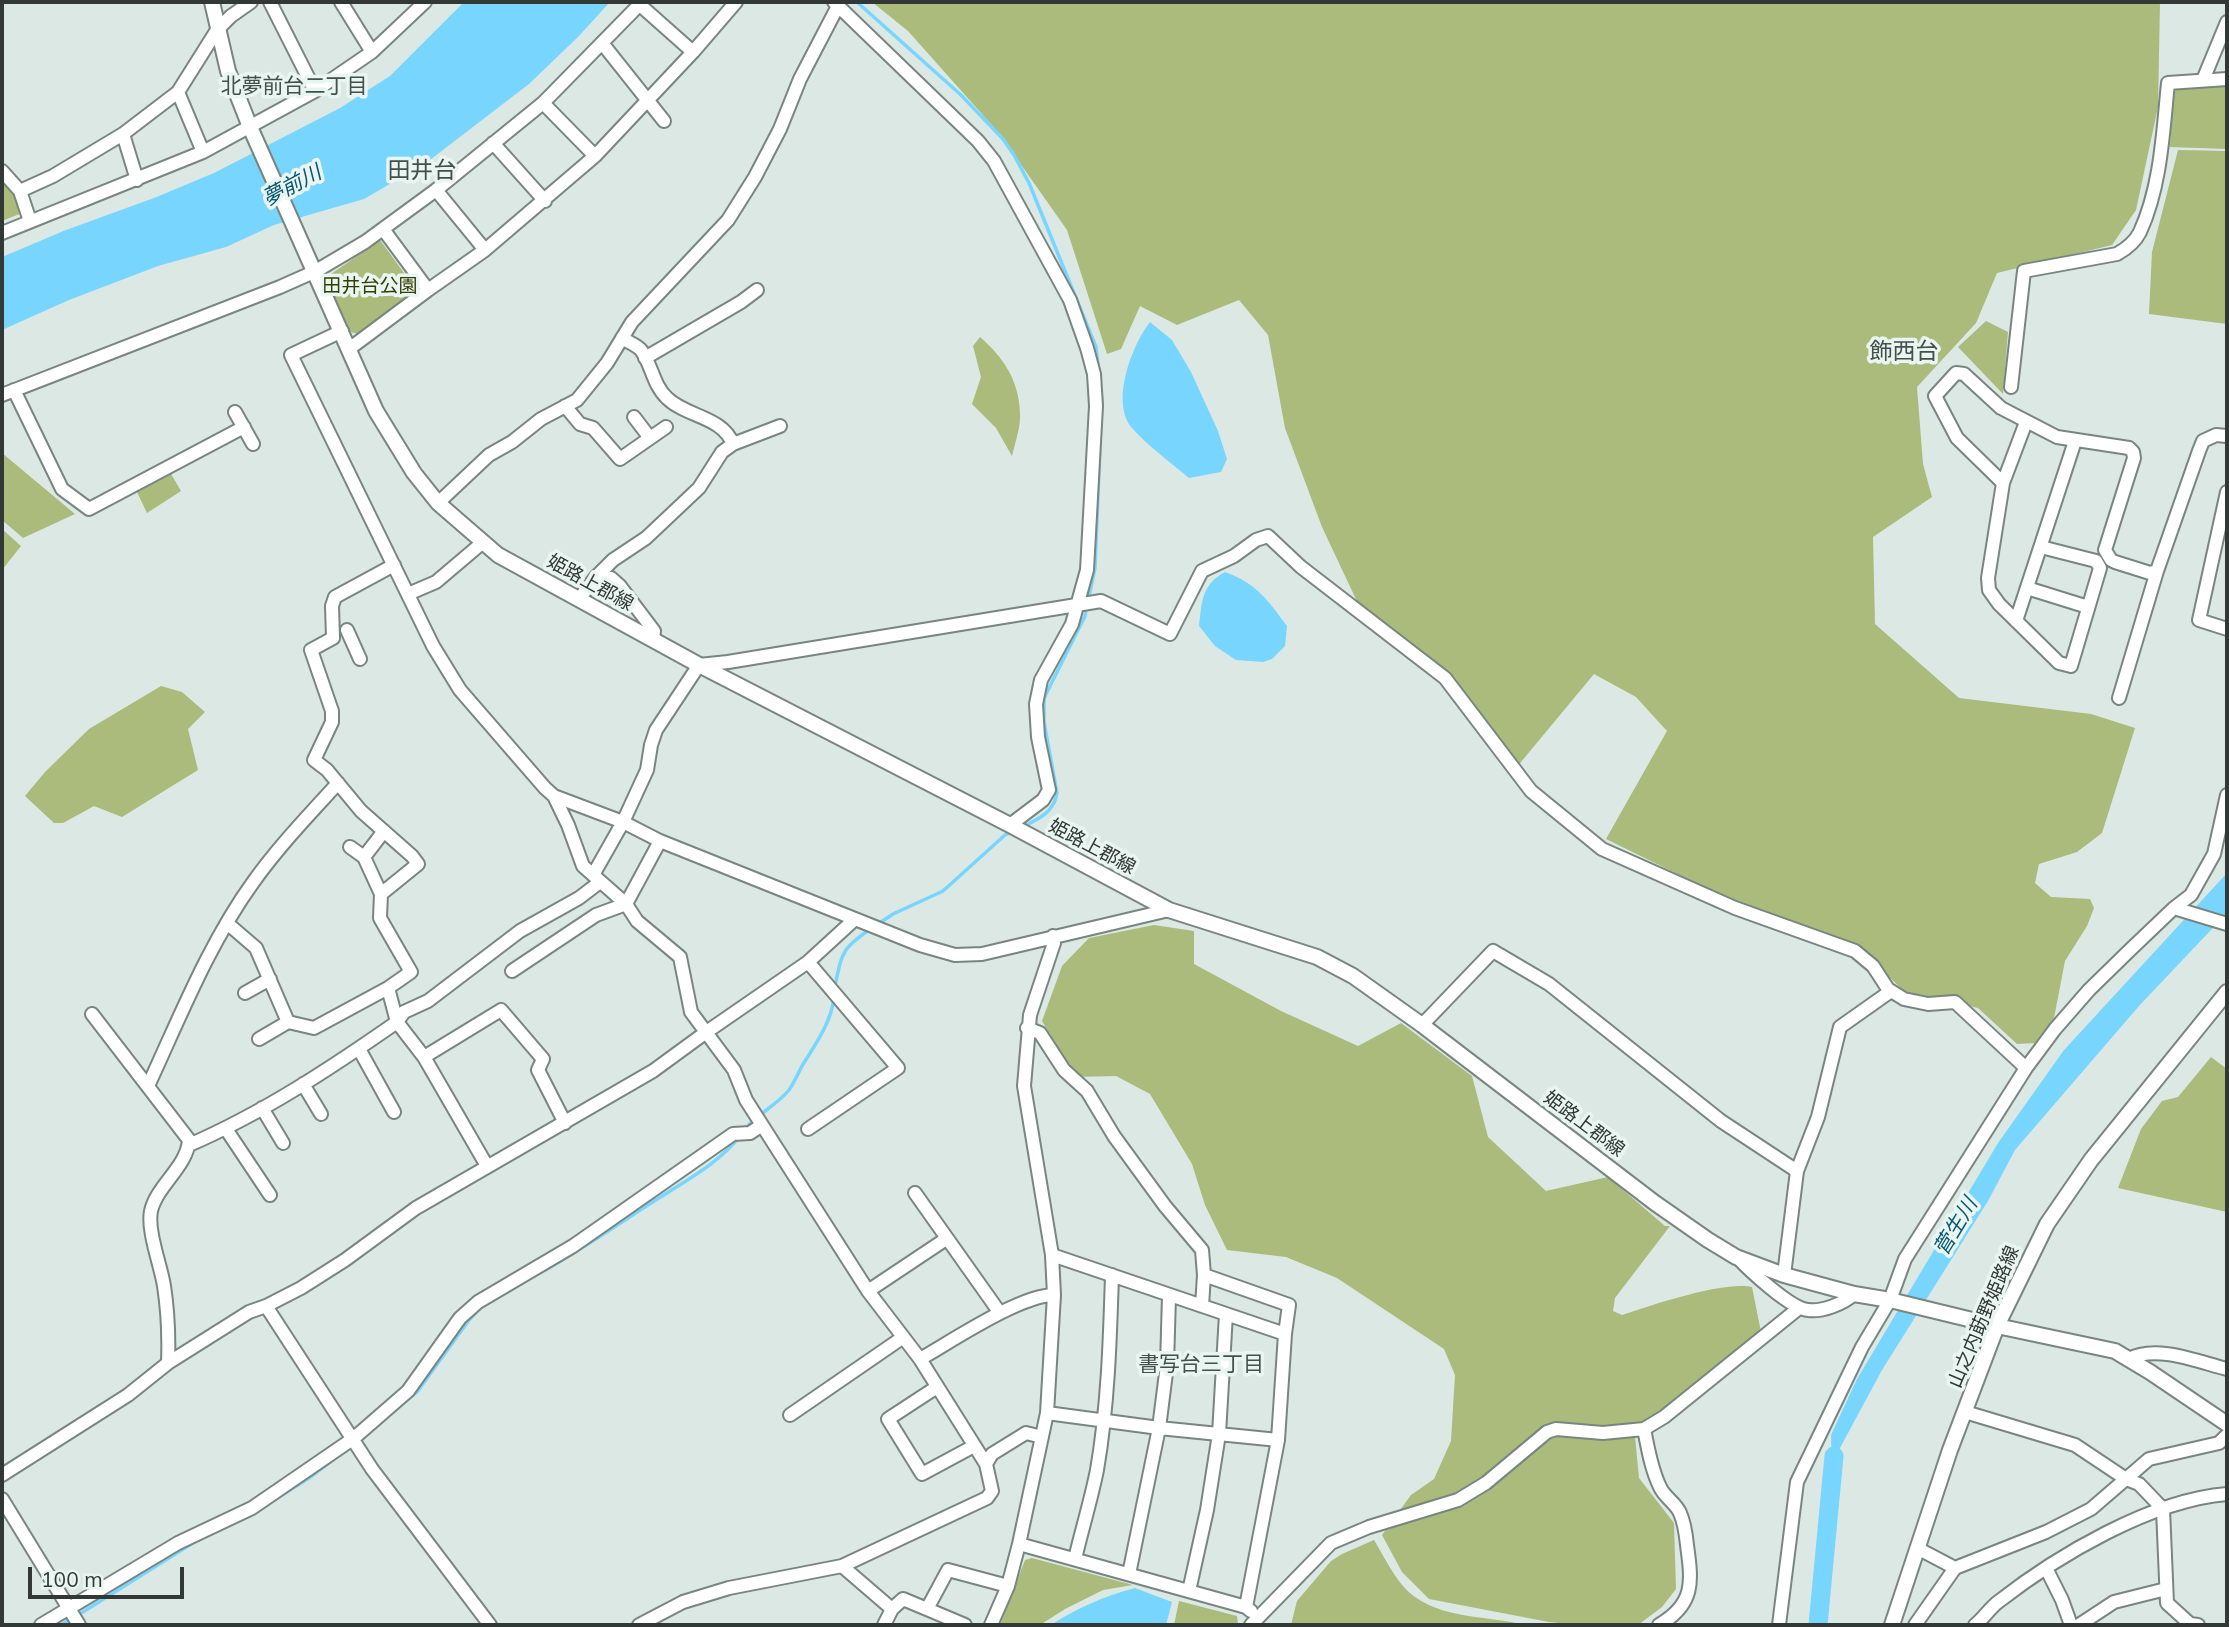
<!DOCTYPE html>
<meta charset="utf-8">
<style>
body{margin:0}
#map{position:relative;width:2229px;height:1627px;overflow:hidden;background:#dbe8e4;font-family:Mulish,sans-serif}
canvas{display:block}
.frame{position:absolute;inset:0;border:4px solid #323836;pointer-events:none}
.scale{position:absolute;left:28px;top:1567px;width:156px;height:32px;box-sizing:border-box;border:4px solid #323836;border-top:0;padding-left:9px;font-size:21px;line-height:24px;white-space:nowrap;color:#323836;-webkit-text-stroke:5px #e8f5f1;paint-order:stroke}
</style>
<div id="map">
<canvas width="2229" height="1627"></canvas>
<div class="frame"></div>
<div class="scale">100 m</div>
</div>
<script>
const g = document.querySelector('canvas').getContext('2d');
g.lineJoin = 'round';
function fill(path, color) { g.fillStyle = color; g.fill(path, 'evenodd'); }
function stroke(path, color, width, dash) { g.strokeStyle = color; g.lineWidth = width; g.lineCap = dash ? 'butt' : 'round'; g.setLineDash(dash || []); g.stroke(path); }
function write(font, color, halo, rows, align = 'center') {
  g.font = font + ' Mulish,"Noto Sans JP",sans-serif'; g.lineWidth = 7; g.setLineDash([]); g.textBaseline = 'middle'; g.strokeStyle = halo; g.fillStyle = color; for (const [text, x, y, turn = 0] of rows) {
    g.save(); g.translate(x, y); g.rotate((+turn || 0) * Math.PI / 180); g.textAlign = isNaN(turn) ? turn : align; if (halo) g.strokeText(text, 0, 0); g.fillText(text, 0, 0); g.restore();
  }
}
const green = new Path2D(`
 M872 2H2160L2158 107 2136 210 2112 245 1997 273 1976 323 1917 387 1923 464 1932 497 1873 537 1875 624 1959 698 2091 714 2135 728 2102 833 2077 852 2039 864 2035 883 2051 897 2090 899 2094 908 2087 926 2065 961 2054 1018 2035 1043 2017 1044 1978 1008 1904 991 1854 944 1714 892 1606 839 1667 731 1636 697 1594 674 1516 768 1439 672 1370 629 1322 527 1285 428 1268 335 1239 300 1177 325 1140 306 1121 349 1107 354 1067 230 998 132 908 31Z
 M2227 85V149L2170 147 2173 92 2177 89Z
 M2178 150 2227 151V324L2149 314 2152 252Z
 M2 175 13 189 22 213 2 221Z
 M380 240 415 288 413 294 359 334 350 332 328 283 331 274Z
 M1986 321 2008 332 2003 394 1958 347Z
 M980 337C1003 357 1019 380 1020 413 1021 426 1015 443 1012 456L996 428 972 404 981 377 973 346Z
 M2 453 75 514 23 538 2 520Z
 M171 474 181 491 147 513 137 492Z
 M2 529 21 546 2 570Z
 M161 686 182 692 205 712 188 729 198 770 122 817 94 806 63 823H54L25 796 45 772 89 729Z
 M1154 925 1194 931V964L1281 1011 1358 1046 1401 1023 1472 1076 1488 1137 1546 1191 1608 1177 1665 1226H1670L1615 1298 1613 1311 1622 1315C1653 1305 1722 1281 1752 1287L1761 1332 1657 1416 1634 1426 1639 1478 1674 1523 1676 1589 1662 1607 1638 1625H1579L1549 1622 1429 1599 1402 1572 1382 1535 1411 1495 1434 1479 1451 1441 1455 1375 1444 1349 1337 1278 1286 1257 1227 1250 1205 1205 1192 1164 1150 1094 1116 1076 1075 1077 1042 1021 1062 966 1089 938Z
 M2211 1057 2227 1069V1212L2118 1188 2141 1129 2162 1101 2178 1097Z
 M1374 1540C1383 1555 1392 1573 1403 1586 1432 1620 1486 1615 1525 1625H1291L1297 1601 1331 1561 1342 1554Z
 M1032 1558 1133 1585 1103 1590 1065 1609 1040 1625H1000L1025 1560Z
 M1179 1601 1237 1616 1238 1625H1174Z`);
const water = new Path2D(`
 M464 2H610L578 37 529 84 426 163 364 199 274 225 226 247 158 266 69 300 2 330V257L66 230 154 198 214 173 340 108 390 76Z
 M1150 322 1172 340 1191 372 1218 431 1227 459 1221 472 1189 478C1170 462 1148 446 1132 428 1110 402 1132 345 1150 322Z
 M1225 572C1256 583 1268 600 1287 626L1285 646 1272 659 1263 662 1236 660 1215 646 1199 626C1202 602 1201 585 1225 572Z
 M2227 873V913L2139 1006 2015 1150 1988 1201 1882 1370 1840 1448 1832 1482 1831 1435 1857 1379 1998 1143 2064 1050Z
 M1135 1588 1172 1602 1166 1625H1051C1077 1608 1104 1596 1135 1588Z`);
const stream = new Path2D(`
 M857 2 961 95 1003 139 1014 155 1029 183 1096 347 1102 402
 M1088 601 1095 568 1101 420
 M1022 827C1039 819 1054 812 1057 793L1044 722V698L1085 616 1086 608
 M878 924 893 914 943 891 1005 835 1012 832
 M835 986C842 952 842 948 872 928
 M744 1130C757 1114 776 1106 789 1090 794 1083 798 1074 802 1066 815 1045 831 1023 834 998
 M545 1270C584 1248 621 1222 659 1198 687 1180 720 1162 740 1136
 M397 1408 417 1392 469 1320 481 1307
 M274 1500 309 1478 334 1459
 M78 1615 196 1541 253 1514
 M61 1625 71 1619`);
const river = new Path2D(`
 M1818 1625 1834 1456`);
const minor = new Path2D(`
 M270 2 315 91
 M341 2 372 52
 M834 2 978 141 994 161 1070 300 1087 348 1094 374 1096 406 1087 570 1072 624 1041 680 1036 704 1038 737 1049 790 1043 800 1010 825
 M640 5 693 52
 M602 43 664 121
 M2203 80 2227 22
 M178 92 203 152
 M543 103 595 156
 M123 134 137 180
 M493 143 545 201
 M2 171 20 191 30 221
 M436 190 485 250
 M20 191 53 176 123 134 178 92 217 30 231 16 251 2
 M383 229 428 290
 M2 233 203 152 315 91 372 52 425 2
 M342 331 291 355 433 646 460 690 545 788 554 796 623 822 660 841 920 945 955 955 982 954 1169 910
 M622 338C628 342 637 345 641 350 652 365 653 385 667 398 686 417 722 416 733 444L780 426
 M349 349 428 290 485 250 595 156 693 52 736 2
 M645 358 741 302 757 290
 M2011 387 2024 271 2117 254C2126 249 2135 242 2140 232 2161 186 2163 132 2168 83L2227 79
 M14 390 62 489 89 509 244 427
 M2 395 280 287 316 271 365 242 436 190 543 103 642 2
 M565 406 580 424 593 428 620 459 666 427
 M235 412 253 444
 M634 417 650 438
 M2026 422 2003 483 1988 578 1989 590 1999 604 2059 663 2071 666 2100 568 2096 561 2041 547
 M2003 483 1957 438 1935 396 1956 373 1964 374 2001 408 2057 437 2129 448 2133 452 2134 458 2105 550 2111 560 2115 562 2150 573 2157 571
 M2227 492 2199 620 2227 629
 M438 503 489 455 512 442 541 419 577 400 607 363 632 322 728 220 755 177 780 129 800 79 838 6
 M596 577 611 578 620 586 654 631 653 639
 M2027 588 2088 607
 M408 594 436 582 482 543
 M579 599 596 577 613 560 646 538 699 488 722 452 733 444
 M2016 621 2075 441
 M347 630 360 659
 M2119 698 2157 571 2199 451 2203 441 2216 435 2227 436
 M554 796 568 825 583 866 626 904 637 921 680 957 691 1012 734 1070 746 1100 868 1291 920 1359 986 1464 992 1491 987 1498 842 1566 729 1588 683 1602 639 1625
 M350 847 364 857 381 894
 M364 857 384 831
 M593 875 623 822 647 770 651 745 656 730 699 665 728 662 1101 601 1170 634 1202 571 1234 556 1256 540 1268 536 1301 567 1445 678 1531 791 1602 849 1735 908 1855 951 1873 966 1888 989 1904 999 1928 1004 1955 1002 2026 1068
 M2174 908 2227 924
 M227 923 256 948 288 1022
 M808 962 898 1068 808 1129
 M512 971 596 915 626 904 660 841
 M388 988 397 1022 424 1057 487 1166
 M245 993 270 979
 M92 1014 189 1140C187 1167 157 1185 151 1211 147 1231 161 1266 164 1286 168 1312 169 1336 168 1363
 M1422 1025 1493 951 1549 984 1721 1121 1797 1171 1784 1275
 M1027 1028 1040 1033 1064 1070 1087 1091 1114 1136 1165 1206 1202 1250 1204 1275 1202 1306
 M259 1039 288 1022 314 1028 388 988 411 972 380 918 381 894 418 864 412 856 361 811 327 770 314 760 332 722V711L311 650 333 638 332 606 335 597 394 565
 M359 1049 394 1112
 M424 1057 501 1010 543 1059 538 1070 565 1123
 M303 1084 321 1114
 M148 1086C180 1017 209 943 254 881 279 846 309 815 338 783
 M262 1108 283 1143
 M226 1129 270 1195
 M189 1145C263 1113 331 1068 397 1022L404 1012 428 1001 520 931 579 898 600 882
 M1797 1171 1818 1117 1840 1027 1891 991
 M915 1193 1000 1313
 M1052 1255 1285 1334 1278 1440 1246 1607
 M1737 1257C1749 1270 1791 1309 1808 1310 1822 1312 1843 1304 1854 1294
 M1204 1275 1289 1305 1285 1334
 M868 1291 946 1239
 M266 1306 372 1469 490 1625
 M920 1359C952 1341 1020 1295 1054 1295
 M2129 1359C2156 1344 2199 1362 2227 1369
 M937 1387 888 1419 922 1474 974 1446
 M1965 1412 2075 1445 2126 1479 2139 1484 2163 1509 2167 1603 2190 1624 2198 1625
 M1047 1413 1159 1428 1278 1440
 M790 1415 902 1338
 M1644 1429C1648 1448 1651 1469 1660 1487 1664 1497 1676 1503 1680 1513 1684 1522 1686 1535 1687 1545 1692 1582 1695 1604 1659 1625
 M986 1464 992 1454 1026 1433 1042 1437
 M2 1475 128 1395 168 1363 249 1312 266 1306 301 1288 345 1260 416 1208 653 1071 705 1033 808 962 855 919
 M2 1499 79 1625
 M1019 1544 1246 1607 1251 1611
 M1917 1548 1955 1568
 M1075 1559C1082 1529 1091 1500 1097 1470 1108 1406 1110 1340 1112 1275
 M842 1566 892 1609
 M2046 1568 2062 1600 2071 1625
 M1129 1574 1159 1428 1167 1365 1169 1296
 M1189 1591 1207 1510 1219 1434 1226 1314
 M927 1609 948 1570 1008 1586
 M41 1625 178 1543 252 1508 354 1438 408 1391 460 1318 478 1302 573 1246 733 1134 750 1133 762 1125
 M884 1625 892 1609 903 1599 965 1625
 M991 1625 1008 1586 1019 1544 1047 1413 1054 1295 1052 1255 1024 1086 1030 1015 1054 943 1053 936
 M1251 1625 1331 1543 1369 1527 1458 1500 1486 1483 1547 1432 1556 1429 1603 1433 1644 1429 1664 1417 1799 1308
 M1779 1625 1797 1482 1862 1347 1890 1300 1905 1259 2026 1068 2055 1029 2089 990 2131 949 2174 908 2191 895 2214 854 2227 795
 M1915 1625 1955 1568 2046 1532 2091 1509 2149 1459 2219 1443 2227 1435
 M1975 1625C1984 1618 1989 1609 1998 1602 2057 1556 2151 1500 2227 1494
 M2079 1625 2114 1602 2166 1589`);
const major = new Path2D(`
 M212 2 228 71 250 127 376 411 414 473 438 503 498 555 699 665 1010 825 1169 910 1317 957 1353 976 1422 1025 1655 1203 1708 1240 1736 1257 1784 1275 1854 1294 1890 1300 1997 1326 2115 1351 2150 1372 2227 1424
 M1892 1625 1950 1450 1997 1326 2047 1224 2091 1160 2227 992`);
const parkNames = [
 ["田井台公園",370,286]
];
const streetNames = [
 ["姫路上郡線",590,583,29],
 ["姫路上郡線",1092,847,28],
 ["姫路上郡線",1584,1124,37],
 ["山之内莇野姫路線",1984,1317,-67]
];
const neighbourhoodNames = [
 ["北夢前台二丁目",294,87],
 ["書写台三丁目",1201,1365]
];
const waterNames = [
 ["夢前川",292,186,-28],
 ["菅生川",1956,1227,-59]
];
const quarterNames = [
 ["田井台",422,171],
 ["飾西台",1904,352]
];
fill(green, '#aabb7b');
fill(water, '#78d6fe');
stroke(stream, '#78d6fe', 3.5);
stroke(river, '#78d6fe', 19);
stroke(minor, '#798581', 16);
stroke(major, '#798581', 18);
stroke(minor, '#fff', 12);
stroke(major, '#fff', 14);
write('19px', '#333e01', '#e8f5f1', parkNames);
write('19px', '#323836', '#e8f5f1', streetNames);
write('21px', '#44504c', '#e8f5f1', neighbourhoodNames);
write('italic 21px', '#075873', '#e8f5f1', waterNames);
write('23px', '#44504c', '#e8f5f1', quarterNames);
</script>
